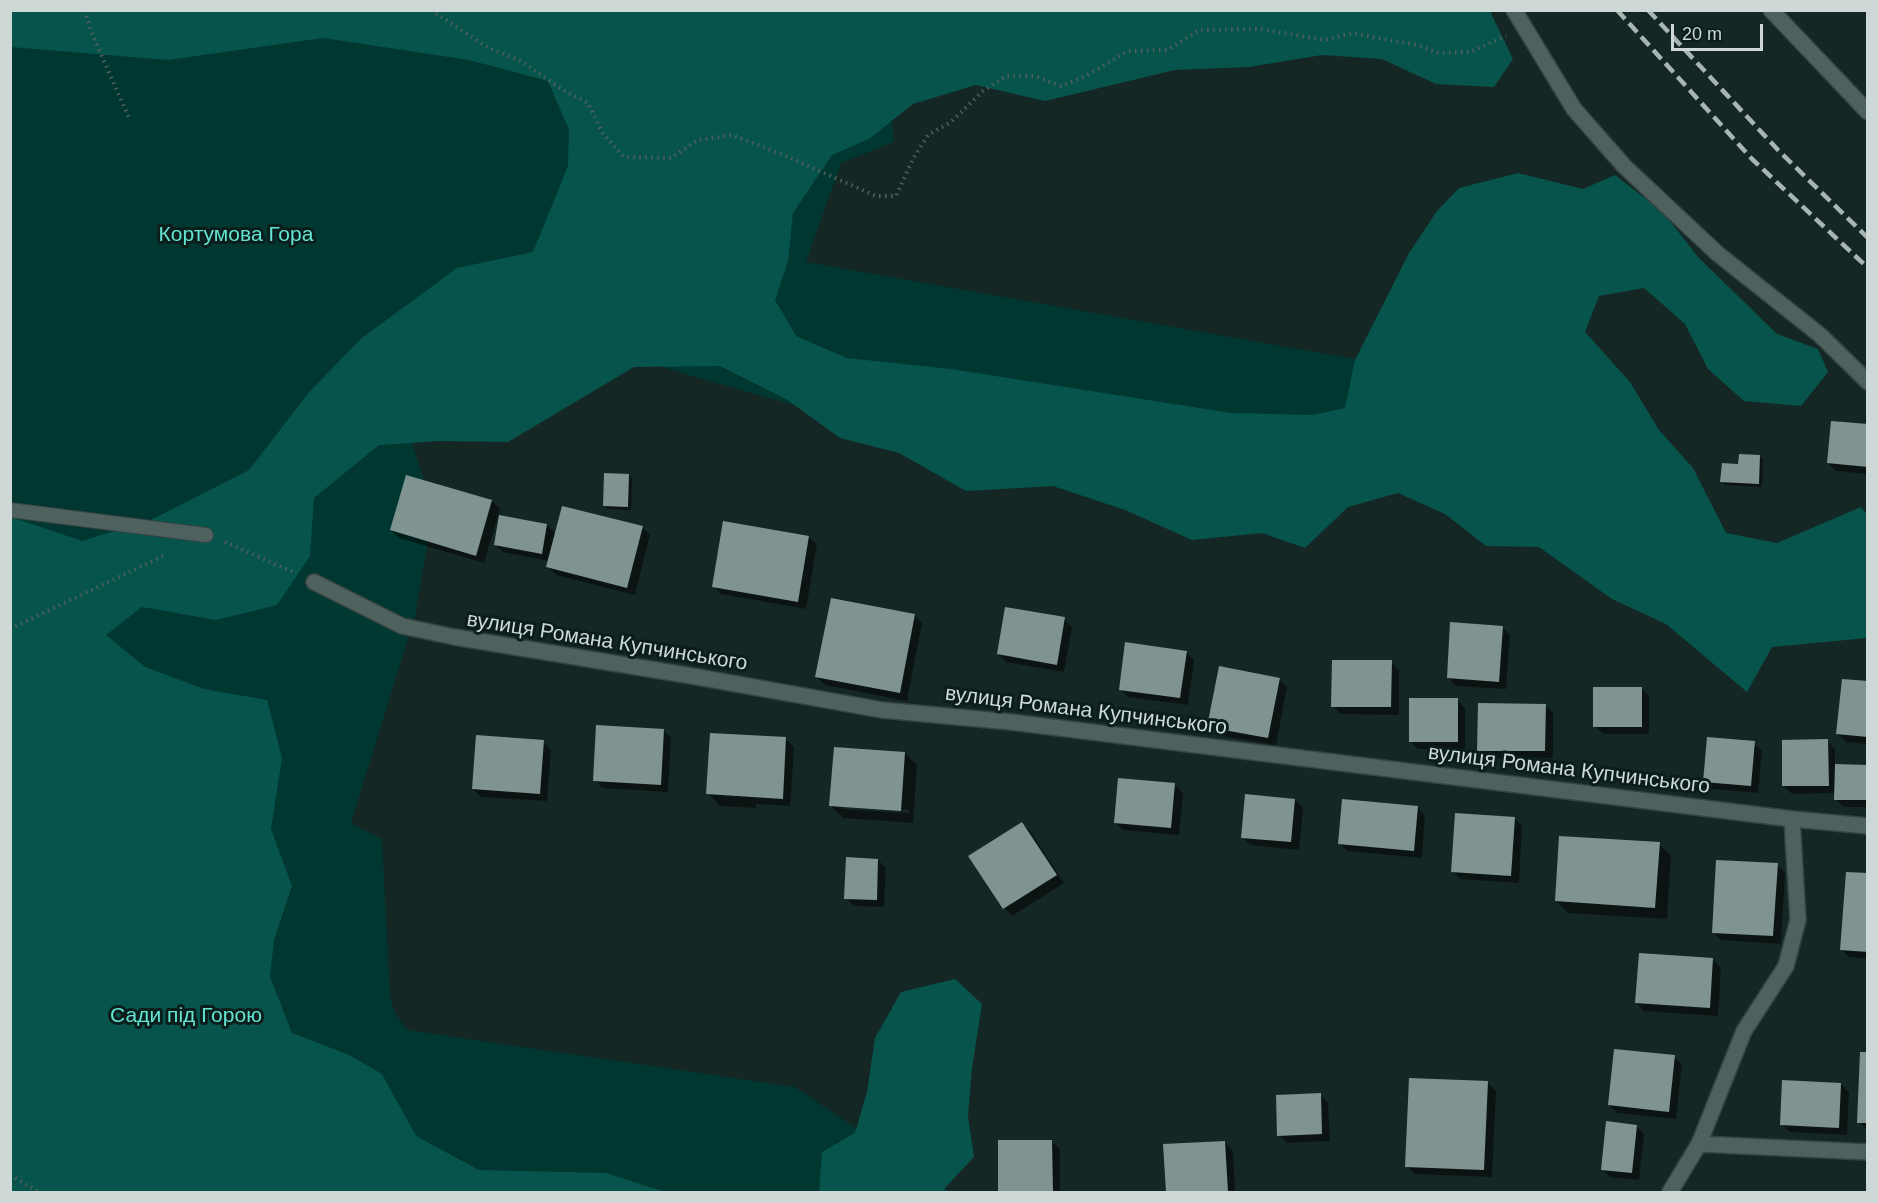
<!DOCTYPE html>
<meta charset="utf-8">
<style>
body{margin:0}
#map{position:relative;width:1878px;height:1203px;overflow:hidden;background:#152724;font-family:Arial,sans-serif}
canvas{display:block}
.frame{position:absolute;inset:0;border:12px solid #ced9d7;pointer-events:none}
.scale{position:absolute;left:1671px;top:24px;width:92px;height:27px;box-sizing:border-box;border:3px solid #ced9d7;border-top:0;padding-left:8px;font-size:18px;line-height:21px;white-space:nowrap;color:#ced9d7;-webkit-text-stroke:4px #0c1e1b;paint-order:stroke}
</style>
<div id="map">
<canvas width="1878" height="1203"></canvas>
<div class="frame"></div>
<div class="scale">20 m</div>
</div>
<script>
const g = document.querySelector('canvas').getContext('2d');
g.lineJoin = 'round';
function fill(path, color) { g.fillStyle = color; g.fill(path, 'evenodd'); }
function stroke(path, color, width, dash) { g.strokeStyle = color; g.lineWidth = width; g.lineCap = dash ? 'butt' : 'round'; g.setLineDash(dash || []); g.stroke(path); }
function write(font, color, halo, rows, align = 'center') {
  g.font = font + ' Arial,sans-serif'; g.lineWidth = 6; g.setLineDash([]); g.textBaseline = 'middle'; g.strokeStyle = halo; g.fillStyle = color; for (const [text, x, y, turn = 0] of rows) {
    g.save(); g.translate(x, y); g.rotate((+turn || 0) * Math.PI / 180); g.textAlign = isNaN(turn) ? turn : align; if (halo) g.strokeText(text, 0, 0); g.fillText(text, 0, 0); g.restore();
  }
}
const green = new Path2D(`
 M11 11H884L894 142 841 163 806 262 1496 384 1502 438 853 422 678 372 488 310 396 392 433 510 415 616 351 823 382 839 390 996 394 1011 407 1030 795 1087 951 1192H11Z`);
const forest = new Path2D(`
 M11 10 1490 11 1513 59 1494 87 1436 84 1382 59 1322 55 1249 67 1175 70 1045 101 976 85 913 104 869 139 832 155 793 213 788 261 775 300 796 336 847 358 951 369 1231 413 1313 415 1345 408 1355 360 1409 253 1437 211 1459 188 1518 173 1583 189 1615 175 1663 212 1698 257 1777 334 1818 349 1828 372 1801 406 1744 401 1708 369 1685 324 1644 288 1599 296 1585 332 1630 382 1659 430 1693 468 1726 533 1777 543 1861 507 1867 515V638L1772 647 1747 692 1666 624 1612 599 1539 547 1486 546 1445 514 1398 493 1348 507 1305 548 1262 533 1192 540 1125 510 1053 486 966 491 899 453 840 438 786 399 720 366 634 367 508 442 439 441 379 445 314 498 310 556 277 605 216 620 142 607 106 635 145 667 204 689 267 700 282 758 271 829 292 886 274 940 270 977 292 1033 349 1055 382 1074 416 1136 479 1170 606 1173 665 1192H11V517L82 541 151 520 249 470 310 391 362 338 457 268 533 252 568 166 569 130 548 81 469 60 323 38 168 60 11 47Z
 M955 979 982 1004 972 1068 968 1116 974 1157 944 1189 946 1192H819L822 1152 855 1133 867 1092 875 1038 901 992Z`);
const shadow = new Path2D(`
 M1868 426V474L1836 471 1828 463Z
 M1760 457 1763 460 1762 487 1725 485 1722 481 1740 466Z
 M629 475 632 479 631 510 608 509 604 506Z
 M492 501 500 509 484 563 399 538 391 530Z
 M547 525 556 534 642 527 650 535 635 595 556 575 548 567 549 561 503 552 495 544Z
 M809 537 817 545 806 609 721 594 713 586Z
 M914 615 922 623 907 701 825 685 817 677Z
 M1064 619 1072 627 1064 672 1006 662 998 654Z
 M1502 627 1510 635 1506 689 1456 686 1448 678Z
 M1186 652 1194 660 1188 705 1128 697 1120 689Z
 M1391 662 1399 670V715L1341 714 1333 706Z
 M1279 679 1287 687 1276 745 1217 735 1209 727Z
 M1868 683V744L1846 742 1838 734Z
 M1642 688 1649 696V734H1603L1595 726Z
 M1457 700 1465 708V749H1418L1410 741Z
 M1545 705 1553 713V758H1487L1479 750Z
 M663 730 671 738 668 792 602 788 595 780Z
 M786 739 794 747 790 806 756 804V808L720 806 708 793Z
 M1827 741 1835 749V766H1867L1868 807H1844L1836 800V793L1792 794 1784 786Z
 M543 742 551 750 547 801 481 797 473 789Z
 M1754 743 1762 751 1758 793 1712 789 1704 781Z
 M905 753 917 765 913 823 843 818 831 806ZM842 806 909 810V813L842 809Z
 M1175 785 1183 793 1179 835 1123 830 1116 823Z
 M1295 800 1303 808 1299 850 1250 845 1243 837Z
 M1417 807 1425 815 1422 858 1347 851 1339 843Z
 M1514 818 1522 826 1519 883 1461 879 1453 872Z
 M1022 823 1030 831 1064 883 1012 916 1004 908 971 857Z
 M1659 844 1671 856 1667 919 1568 913 1556 901Z
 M878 860 886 868 884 907 854 906 846 898Z
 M1777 865 1785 873 1781 944 1721 940 1713 932Z
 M1868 875V959L1849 957 1841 949Z
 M1713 960 1721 968 1718 1016 1644 1011 1636 1003Z
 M1868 1054V1130L1858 1122Z
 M1674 1057 1682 1065 1676 1119 1617 1113 1609 1105Z
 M1488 1083 1496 1091 1492 1177 1415 1174 1407 1166Z
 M1841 1084 1849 1092 1847 1135 1790 1132 1782 1124Z
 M1320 1095 1328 1103 1330 1141 1287 1143 1279 1135Z
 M1636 1126 1644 1134 1639 1180 1610 1177 1602 1169Z
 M999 1142H1052L1060 1149V1192H1000Z
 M1225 1143 1233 1151 1235 1192H1167L1165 1145Z`);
const building = new Path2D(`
 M1831 421 1868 424V467L1827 463Z
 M1739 454 1760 455 1759 484 1720 482 1722 463 1738 464Z
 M604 473 629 474 628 507 603 506Z
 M406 475 492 500 476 556 390 530Z
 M562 506 643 526 627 588 546 567Z
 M499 515 547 524 542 554 494 545Z
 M723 521 809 536 798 602 712 587Z
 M831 598 915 614 900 693 815 677Z
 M1005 607 1065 617 1057 665 997 654Z
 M1450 622 1503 626 1499 682 1447 678Z
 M1125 642 1187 651 1180 698 1119 690Z
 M1332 660H1392L1391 707H1331Z
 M1219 666 1280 678 1268 738 1207 727Z
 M1842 679 1868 681V737L1836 734Z
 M1593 687H1642V727H1593Z
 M1409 698H1458V742H1409Z
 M1478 703 1546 704 1545 751H1477Z
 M596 725 664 729 661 785 593 781Z
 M710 733 786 737 783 799 706 794Z
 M476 735 544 740 540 794 472 789Z
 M1707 737 1755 741 1751 786 1703 782Z
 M1828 739 1829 786H1782V740Z
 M834 747 905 752 901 811 829 806Z
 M1835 764 1868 765V800H1834Z
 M1118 778 1175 783 1171 828 1114 823Z
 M1245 794 1295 799 1291 842 1241 838Z
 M1342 799 1418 806 1414 851 1338 844Z
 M1455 813 1515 817 1511 876 1451 872Z
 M1022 822 1057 875 1003 909 968 856Z
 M1559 836 1660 842 1655 908 1555 901Z
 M846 857 878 859 877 900 844 899Z
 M1716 860 1778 863 1773 936 1712 933Z
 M1846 872 1868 873V952L1840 950Z
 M1639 953 1713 958 1710 1008 1635 1003Z
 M1614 1049 1675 1055 1669 1112 1608 1105Z
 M1860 1052H1868V1123H1857Z
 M1409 1078 1488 1081 1484 1170 1405 1167Z
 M1782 1080 1841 1083 1839 1128 1780 1125Z
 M1321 1093 1322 1134 1277 1136 1276 1095Z
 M1606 1121 1637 1125 1632 1173 1601 1170Z
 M998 1140H1052L1053 1192H998Z
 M1225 1141 1228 1192H1166L1163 1144Z`);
const path = new Path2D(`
 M85 10 90 29 129 118
 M431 10 487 47 523 62 561 89 588 103 603 134 624 157 671 158 698 140 732 135 781 154 876 196H896L913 159 928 135 951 122 983 91 1006 76H1035L1061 86 1086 76 1128 51 1167 50 1199 30 1260 29 1324 40 1352 33 1416 45 1439 53 1470 52 1506 36
 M225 542 295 573
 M10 629 167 554
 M10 1175 39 1192`);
const service = new Path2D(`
 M10 510 206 535`);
const minor = new Path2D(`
 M1514 10 1574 109 1624 166 1718 254 1820 335 1868 382
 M1771 10 1868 112
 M314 582 402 626 454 637 692 676 882 710 1011 722 1792 819 1868 826
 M1699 1144 1744 1031 1786 966 1798 920 1792 819
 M1670 1192 1699 1144 1868 1152`);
const rail = new Path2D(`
 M1617 10 1752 159 1868 268
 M1648 10 1778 150 1868 238`);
const parkNames = [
 ["Кортумова Гора",236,235],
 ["Сади під Горою",186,1016]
];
const streetNames = [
 ["вулиця Романа Купчинського",607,642,9],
 ["вулиця Романа Купчинського",1086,711,7],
 ["вулиця Романа Купчинського",1569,770,7]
];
fill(green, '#003731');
fill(forest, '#07544c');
fill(shadow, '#0007');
fill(building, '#7f9490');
stroke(service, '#364442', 16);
stroke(minor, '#364442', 18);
stroke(path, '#50605d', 4, [1.5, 4.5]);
stroke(service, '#4e615e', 14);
stroke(minor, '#4e615e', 15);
stroke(rail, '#a9b5b3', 4.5, [12, 6]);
write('21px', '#63e4d3', '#0c1e1b', parkNames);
write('21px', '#ced9d7', '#0c1e1b', streetNames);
</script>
